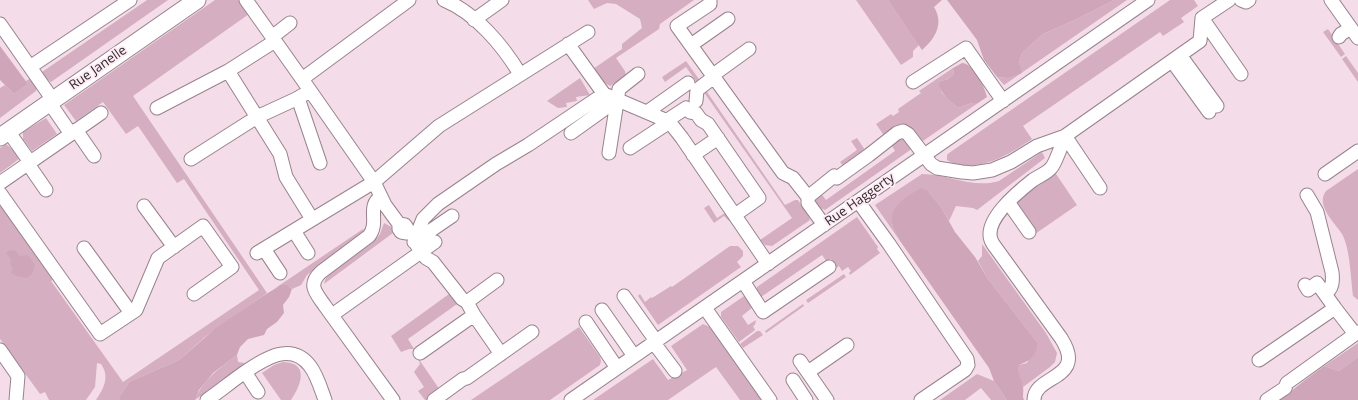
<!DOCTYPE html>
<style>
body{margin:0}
canvas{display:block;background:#f4dde8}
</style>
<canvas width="1358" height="400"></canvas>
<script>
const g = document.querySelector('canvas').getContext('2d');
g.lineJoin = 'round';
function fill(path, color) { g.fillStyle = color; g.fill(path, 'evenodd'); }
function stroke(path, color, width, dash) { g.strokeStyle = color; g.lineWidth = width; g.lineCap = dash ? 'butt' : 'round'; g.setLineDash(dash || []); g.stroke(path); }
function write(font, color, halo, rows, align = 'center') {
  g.font = font + ' "Open Sans",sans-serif'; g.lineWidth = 4; g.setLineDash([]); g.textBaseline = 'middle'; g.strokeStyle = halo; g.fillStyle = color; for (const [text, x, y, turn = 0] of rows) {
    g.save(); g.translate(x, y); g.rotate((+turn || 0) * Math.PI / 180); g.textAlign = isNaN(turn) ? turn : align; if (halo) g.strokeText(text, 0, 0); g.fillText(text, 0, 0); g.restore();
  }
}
const green = new Path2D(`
 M147 0H168L51 82 42 76V72Z
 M215 0H238L249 14 133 96 267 293 205 337 179 360 129 382 120 396 119 400H96C104 388 110 377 101 364L97 363 95 387 86 400H49L45 392 40 394 0 339V203L54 279 51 281 123 382 259 290 184 179 177 183 138 126 126 134 103 102 76 121 64 105Z
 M588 0H694L660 24 659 29 616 58 625 71 626 75 610 86 605 83 593 69 622 49V44L642 28 640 19 616 4 607 3 594 9Z
 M856 0H888L919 45 913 51V57L901 65Z
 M1114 0H1127L1004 85 997 77 1007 78 1019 63 1022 53 1043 34 1077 19Z
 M1170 0H1194L1198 6 1181 18 1184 22 1163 36 1160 32 1023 126 1032 139C1011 153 988 168 962 165 956 164 951 163 947 160V155L949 153Z
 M1328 29 1345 54 1341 57 1323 32Z
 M1346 56 1358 73V82L1342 59Z
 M686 61 701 82 698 84 686 67 665 82 662 77Z
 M953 68 954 74 948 79 938 82 942 93 958 108 972 103H978L920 143 912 132 885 137 876 124 891 114 893 116 899 112 898 109 921 93 919 91Z
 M31 78 36 85V91L0 118V88L5 85 14 94 28 84 26 81Z
 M580 78 590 95 576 97 577 101 566 103 567 107 558 108 547 101Z
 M705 89 785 205 795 200H798L809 217 810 220 772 246 765 245 760 240 792 218 703 91Z
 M46 118 57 134 32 151 23 139V132Z
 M902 137 913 148 825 210 820 208 813 199 820 192 826 200 895 151 891 144Z
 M857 138 865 150 843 166 840 162 857 150 851 141Z
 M6 144 13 150 19 159 0 173V148Z
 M1042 152 1045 158 977 210 973 208 956 206 949 221 941 207 928 191 892 224 900 241 875 205 922 174C948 174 974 189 999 181Z
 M1358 169V300L1353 296C1351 280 1350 248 1342 234 1335 223 1315 205 1326 191Z
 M1054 171 1077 205 1035 234 1017 207 1018 202Z
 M709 205 717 218 725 213 731 220 729 221 724 216 714 223 704 208Z
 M857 217 878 247 877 249 880 253 850 275 849 273 851 271 848 267 842 271 839 266 836 268 831 259 827 262 822 255 761 297 756 290 757 287Z
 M384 223 397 230 324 284 325 280 329 274 377 238 380 234Z
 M363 229 365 233 307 275 301 285 292 289C286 284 282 285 274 289Z
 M982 244 1046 333 1057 353 1055 362 1050 367 1023 387 1018 373 1019 365 1027 363 1037 342 988 279 978 261 982 256Z
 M730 246H738L743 251V256L737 262 741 267 658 325 638 296 640 294 645 302 651 297 652 298 671 286 672 287Z
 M844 274 846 277 808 303 806 300Z
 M449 294 457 304 408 339 414 349H409L401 352 391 336Z
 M744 296 747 297 753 307 742 316 748 325 756 320 755 325 753 326 755 330 739 342 721 317V312Z
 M803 304 804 306 766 333 765 331Z
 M703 324 710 327 715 331 763 400H740L716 367 668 400H593L653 359 668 380 687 370 671 346Z
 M579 327 600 357 601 361 600 365 550 400H471Z
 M757 331H760L763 335 743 348 740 344Z
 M1358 343V357L1339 371 1324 366Z
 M237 355 238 362 245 363 195 400C203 379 220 368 237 355Z
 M418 358 440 390 428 400H425L418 391 424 387 414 372 420 364Z
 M283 362C310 363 301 385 291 400H281L262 373 274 365Z
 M977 374 994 381 1007 400H991L981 388 965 400H940Z`);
const forest = new Path2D(`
 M888 0H942L934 7C944 23 936 38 922 50Z
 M947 0H1114L1077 19 1043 34 1022 53 1019 63 1022 73 1007 78 997 77 984 60 977 40Z
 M0 46 28 84 14 94 0 80Z
 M962 63C973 63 985 87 987 97L978 103H972L958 108C950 100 940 94 938 82L948 79 954 74 953 68Z
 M921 188 928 191 941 207 955 232 975 257 988 279 1037 342C1038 354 1030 361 1019 365 1017 377 1022 378 1023 387 1024 392 1022 396 1024 400H1007L994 381 989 368 900 241C898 236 893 229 892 223 890 205 908 196 921 188Z
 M10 250 16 251 19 256 28 255 35 265 32 274 26 278 17 276 11 273 13 268 10 264 11 259 6 253Z
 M281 285H287L292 289 289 297 283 305 284 313 277 322 267 329 264 335 248 339 240 347 237 355 213 373 199 390 195 400H119L120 396 129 382 179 360 216 328 263 296Z
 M1358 357V400H1280L1305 380 1324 366 1339 371Z`);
const minor = new Path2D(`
 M246 0 302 79 409 0
 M444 0C476 13 503 46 520 74
 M710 0V4L677 26 783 173 793 178 808 197
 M1241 0 1246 2 1249 0
 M1331 0 1358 38
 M1202 18 1241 74
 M474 20 502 0
 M0 24 30 67
 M272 37 290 23
 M1339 37 1341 34 1351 28
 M275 41 228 71 280 154 286 177 312 219
 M568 44 604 94
 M691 45 728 19
 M1180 55 1217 106
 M1172 61 1209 112
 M713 75 749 49
 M302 79 374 182 439 126 588 32
 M913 82 966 48 1003 101
 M298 98 320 163
 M53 100 30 67 130 0
 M696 101 697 90 714 77
 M157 108 228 71
 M647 112 688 83
 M666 121 686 108 690 112 696 113 701 120 708 124 759 198 735 215
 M76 130 94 156
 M8 131 30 162
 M571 133 617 100
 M71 134 101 113
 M1065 136 1100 188
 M630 148 668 123
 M609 153 619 89 638 74
 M693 155 718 138
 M191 159 257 117 296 99 310 91
 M28 164 46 190
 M1325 174 1358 151
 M0 183 71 134 49 102
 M0 193 100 334 136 310 158 258 203 226 232 267 194 294
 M1307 195 1317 212 1332 272C1333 281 1333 288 1325 294
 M381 197C366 206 380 222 369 236L321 272C307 285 316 293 325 306L393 400
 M858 201 889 244 967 359 968 365 965 370 921 400
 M1008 202 1029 232
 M144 206 174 247
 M824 225 808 203V197L834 176 837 178 869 155 897 133 903 131 908 134 931 164 937 168 962 172 973 173 992 170 1011 162 1037 146 1065 136 1200 41 1202 18 1229 0
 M294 231 308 253
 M414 242 423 219 438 204 496 164 528 145 604 94 665 120 671 124 682 138 768 264
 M414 242 452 216
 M416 244 426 258 433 262 462 299 467 302 474 315
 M84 248 131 313
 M264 249 280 273
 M257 253 374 182 385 205 399 224V229L401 232 407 233V228L405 225 399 224
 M743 281 763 312 829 267
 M624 296 656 341
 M467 302 497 280
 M705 308 770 400
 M1335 308 1355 334
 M602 310 634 356
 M332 315 435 242
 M586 322 617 368
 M654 343 675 371
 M0 350 18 376 16 400
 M420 353 474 315 501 354
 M1259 360 1335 308 1317 283 1308 290 1305 285
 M800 361 827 400
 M245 372 258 392
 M808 372 847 345
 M793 380 806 400
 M207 400C220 391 232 381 245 372 264 359 291 341 310 366 317 375 321 389 325 400
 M434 400 463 379 467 378 532 332
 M571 400 1148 0
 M1034 400C1034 374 1088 380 1061 338L993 244C979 223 1019 191 1033 180 1039 176 1047 173 1051 168 1056 163 1062 143 1065 136
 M1267 400 1285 388 1287 383 1358 332`);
const major = new Path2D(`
 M0 137 197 0`);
const streetNames = [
 ["Rue Janelle",98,68,-35],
 ["Rue Haggerty",860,200,-35]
];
fill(green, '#d5aec1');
fill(forest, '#cfa6b9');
stroke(minor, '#98838d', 15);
stroke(major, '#98838d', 19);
stroke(minor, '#fff', 13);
stroke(major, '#fff', 17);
write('13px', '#31292d', '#feecf4', streetNames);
</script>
